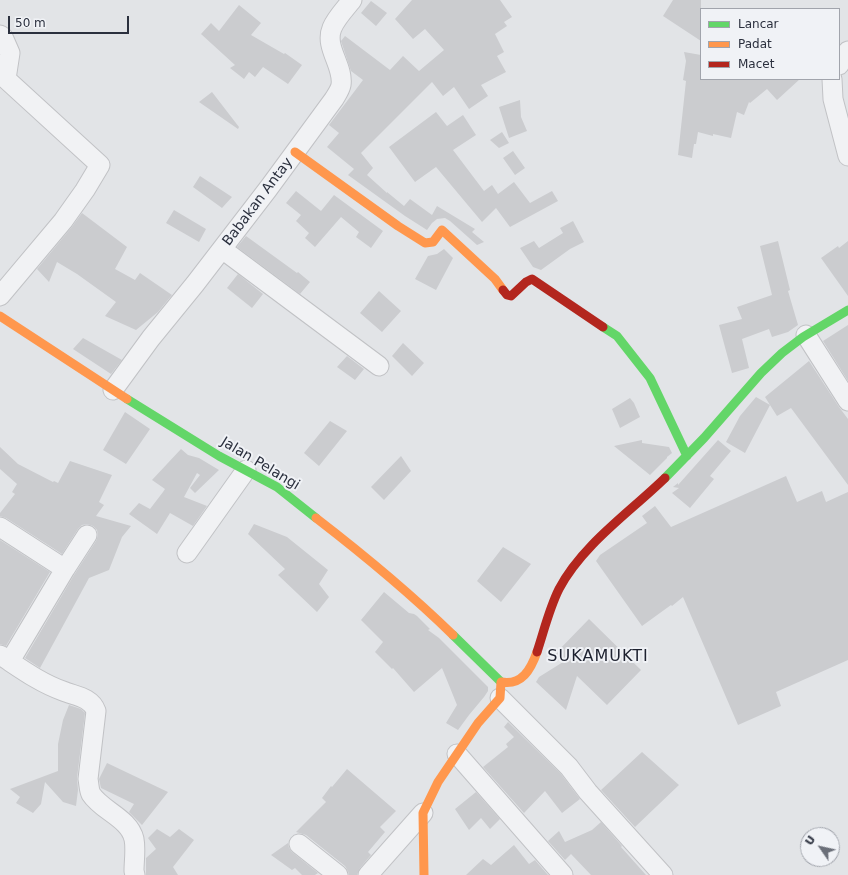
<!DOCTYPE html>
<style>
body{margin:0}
#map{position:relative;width:848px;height:875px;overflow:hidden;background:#e2e4e7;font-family:"DejaVu Sans",sans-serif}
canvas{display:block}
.legend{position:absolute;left:700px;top:8px;width:140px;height:72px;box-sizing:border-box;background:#f0f2f6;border:1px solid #a1a4ac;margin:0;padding:5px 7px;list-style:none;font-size:12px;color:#2b303e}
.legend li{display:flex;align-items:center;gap:8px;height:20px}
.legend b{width:20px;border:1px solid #a1a4ac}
.north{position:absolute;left:800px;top:827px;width:40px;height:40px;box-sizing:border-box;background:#f0f2f6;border:1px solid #a1a4ac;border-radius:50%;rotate:304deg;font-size:11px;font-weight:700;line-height:16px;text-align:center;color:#2b303e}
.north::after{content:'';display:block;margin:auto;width:14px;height:18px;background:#6b6f79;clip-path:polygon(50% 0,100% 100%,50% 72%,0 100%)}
.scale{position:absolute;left:8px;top:16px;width:121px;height:18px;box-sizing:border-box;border:2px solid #2b303e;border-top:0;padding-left:5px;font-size:12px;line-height:14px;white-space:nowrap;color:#2b303e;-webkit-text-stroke:3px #f0f2f6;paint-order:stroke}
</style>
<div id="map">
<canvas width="848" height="875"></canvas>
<ul class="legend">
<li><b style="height:5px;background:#63d668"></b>Lancar</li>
<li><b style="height:5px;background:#ff974d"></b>Padat</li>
<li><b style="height:5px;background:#b3261e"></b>Macet</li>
</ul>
<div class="north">U</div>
<div class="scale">50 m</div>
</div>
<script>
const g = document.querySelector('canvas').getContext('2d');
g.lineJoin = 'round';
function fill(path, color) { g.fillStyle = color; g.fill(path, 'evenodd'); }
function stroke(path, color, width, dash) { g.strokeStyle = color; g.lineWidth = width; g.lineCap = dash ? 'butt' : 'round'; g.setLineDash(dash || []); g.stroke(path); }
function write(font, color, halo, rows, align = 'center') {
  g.font = font + ' "DejaVu Sans",sans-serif'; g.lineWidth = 4; g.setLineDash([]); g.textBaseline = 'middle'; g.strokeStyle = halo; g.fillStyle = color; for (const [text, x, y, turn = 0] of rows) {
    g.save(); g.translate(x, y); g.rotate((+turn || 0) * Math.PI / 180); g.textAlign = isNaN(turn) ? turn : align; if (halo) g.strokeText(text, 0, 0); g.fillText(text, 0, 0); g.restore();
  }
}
const building = new Path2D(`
 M412 0H500L512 17 504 22 507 26 495 34 504 52 497 56 506 72 481 85 488 96 469 109 454 87 443 96 432 82 361 153 373 168 367 175 387 193V192L404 206 410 199 432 215 437 206 475 229 472 232 484 242 477 245 450 221 445 218 437 219 432 223 427 230 405 216 348 175 354 169 327 147 339 133 329 125 363 80 351 71 341 41 345 36 390 70 403 56 419 71 444 50 425 29 413 39 395 19Z
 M673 0H701V41L663 16Z
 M371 1 387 13 376 26 361 13Z
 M239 5 261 23 251 35 284 54 285 53 302 65 288 84 263 67 255 77 249 72 244 79 230 68 235 65 201 34 211 23 219 31Z
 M684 52 701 55V79H800L777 100 767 89 750 103 749 102 744 115 737 112 731 138 713 134V136L698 132 696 144H694L692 158 678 155 686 81 683 80 686 61Z
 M212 92 239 127 238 129 199 102Z
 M520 100 521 117 527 131 509 138 499 107Z
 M436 112 447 126 463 115 476 135 453 150 484 191 492 185 498 194 514 182 530 203 552 191 558 201 510 227 496 208 482 222 436 167 415 182 389 147Z
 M502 132 509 143 499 148 490 140Z
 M513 151 525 168 515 175 503 158Z
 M200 176 232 197 222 208 193 187Z
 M296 191 321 211 334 195 383 231 371 248 356 237 359 232 341 217 315 247 305 238 309 233 296 221 301 215 286 203Z
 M174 210 206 229 199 242 166 223Z
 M82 213 127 247 115 269 135 280 140 273 172 295 158 312 136 330 105 316 116 302 77 274 57 262 49 282 37 269 71 228Z
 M573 221 584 242 570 249 541 270 533 267 520 248 534 241 539 248 563 233 560 228Z
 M246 236 297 273 298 272 310 282 300 294 237 247Z
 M778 241 790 290 788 291 798 325 788 332 772 337 769 329 742 339 749 368 732 373 719 325 742 319 737 307 772 295 760 246Z
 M848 241V296L821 258 838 246 839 248Z
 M444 249 453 258 436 290 415 279 428 256 437 254Z
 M238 274 263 294 252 308 227 288Z
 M379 291 401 311 382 332 360 313Z
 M848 325V381L823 341Z
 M83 338 122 360 111 374 73 349Z
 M403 343 424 363 412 376 392 356Z
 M347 356 364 369 355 380 337 367Z
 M809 361 839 407 848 419V485L791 408 777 416 770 405 745 453 726 442 740 416 756 397 770 405 765 397Z
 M630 398 634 403 640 417 620 428 612 409Z
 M125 412 150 429 126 464 103 450Z
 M330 421 347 431 319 466 304 453Z
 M642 440V443L669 447 672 453 667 457V458L650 475 614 446Z
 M718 440 731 451 710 476 714 479 690 508 672 493 679 488 673 487 678 483V485Z
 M0 447 18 464 53 482 54 481 58 483 70 461 112 475 99 502 104 505 96 516 131 526 122 537 109 570 89 578 40 668 25 658 74 575 96 541 98 535 97 530 93 526 87 524 82 525 78 529 62 554 6 518 0 516V513L15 494 12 492 17 484 0 469Z
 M181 449 188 455 199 458 219 470 195 493 190 488 200 475 197 473 184 497 207 506 193 526 170 513 157 534 129 514 139 503 150 509 163 492 165 489 152 480Z
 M401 456 411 471 384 500 371 487Z
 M786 476 797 502 822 491 826 502 848 492V660L776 692 781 706 738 725 683 597 672 606 671 605 642 626 596 561 600 555 647 523 642 516 655 506 671 527Z
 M254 524 287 537 328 570 319 584 329 597 317 612 278 575 285 569 248 534Z
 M0 540 50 572 6 646 0 644Z
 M503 547 531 564 501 602 477 581Z
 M384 592 409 613 414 614 417 616 430 629 428 630 439 638 488 687V691L484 697 469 715 458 730 446 723 457 705 442 668 414 692 393 668 392 669 375 652 383 642 361 620Z
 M589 619 641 670 607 705 577 676 566 710 536 682 539 677 563 662 555 654Z
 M69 705 81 709 85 713 77 778 78 790 76 806 63 802 45 782 41 804 33 813 16 803 20 797 10 789 58 771V744L63 720Z
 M508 722 561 774 580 799 562 813 545 791 524 813 483 767 508 747 506 744 514 737 504 727Z
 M642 752 679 785 635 827 601 790Z
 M107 763 168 792 142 825 129 812 134 804 101 788 99 779Z
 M347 769 396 811 380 827 385 832 368 852 371 855 360 868 357 875H349L348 871 345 866 306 835 296 832 326 802 322 798 331 786 332 787Z
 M476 792 500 819 490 829 481 818 469 830 455 809Z
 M601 822 622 846 621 847 646 875H591L571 854 565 860 548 841 559 831 565 842 592 830Z
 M157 829 170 837 179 829 194 840 173 867 178 875H146V858L156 849 148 838Z
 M288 843 289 848 292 852 318 873 315 875H302L295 868 292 870 271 855Z
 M514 845 529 864 535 860 548 875H466L483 859 491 865Z`);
const street = new Path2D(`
 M0 35 3 37 10 53 6 79 100 165 85 190 63 221 0 296
 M839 65 848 51
 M832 79 833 99 848 156
 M222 249 379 366
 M806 335 848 401
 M113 390 151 338 195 284 268 189 334 99C337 94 340 90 341 85 344 66 324 47 332 28 336 18 346 8 352 0
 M0 527 65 569 10 661
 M187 553 246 470
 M65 569 87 535
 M0 655C20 668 40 683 63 691 75 696 91 697 96 711L88 779C89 784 89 790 91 794 102 811 129 818 134 839 136 849 134 861 134 871L135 875
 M500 698 569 767 588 792 663 875
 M457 754 563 875
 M299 844 338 875
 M368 875 423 813`);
const fast = new Path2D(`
 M603 327 617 336 650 378 687 456
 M127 399 219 456 277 487 316 518
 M665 478 704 438 761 373 782 353 803 337 848 310
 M453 635 501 682`);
const slow = new Path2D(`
 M295 152 398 226 425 243 433 242 442 230 495 279 503 290
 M0 316 127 399
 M316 518C364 555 410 593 453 635
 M424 875 423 813 438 782 478 723 500 698 501 682C522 686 531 669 537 652`);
const jam = new Path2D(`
 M503 290 507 295 511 296 526 282 532 279 603 327
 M537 652C544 631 549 609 559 589 582 545 630 512 665 478`);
const streetNames = [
 ["Babakan Antay",258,202,-53],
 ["Jalan Pelangi",260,464,31]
];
const quarterNames = [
 ["SUKAMUKTI",598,657]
];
fill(building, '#cbcccf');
stroke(street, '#c1c2c5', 21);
stroke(street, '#f1f2f4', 19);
stroke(fast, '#63d668', 9);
stroke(slow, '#ff974d', 9);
stroke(jam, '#b3261e', 9);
write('14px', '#2b303e', '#f0f2f6', streetNames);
g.letterSpacing = '1px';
write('16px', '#1d212f', '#f0f2f6', quarterNames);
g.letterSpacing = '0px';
</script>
